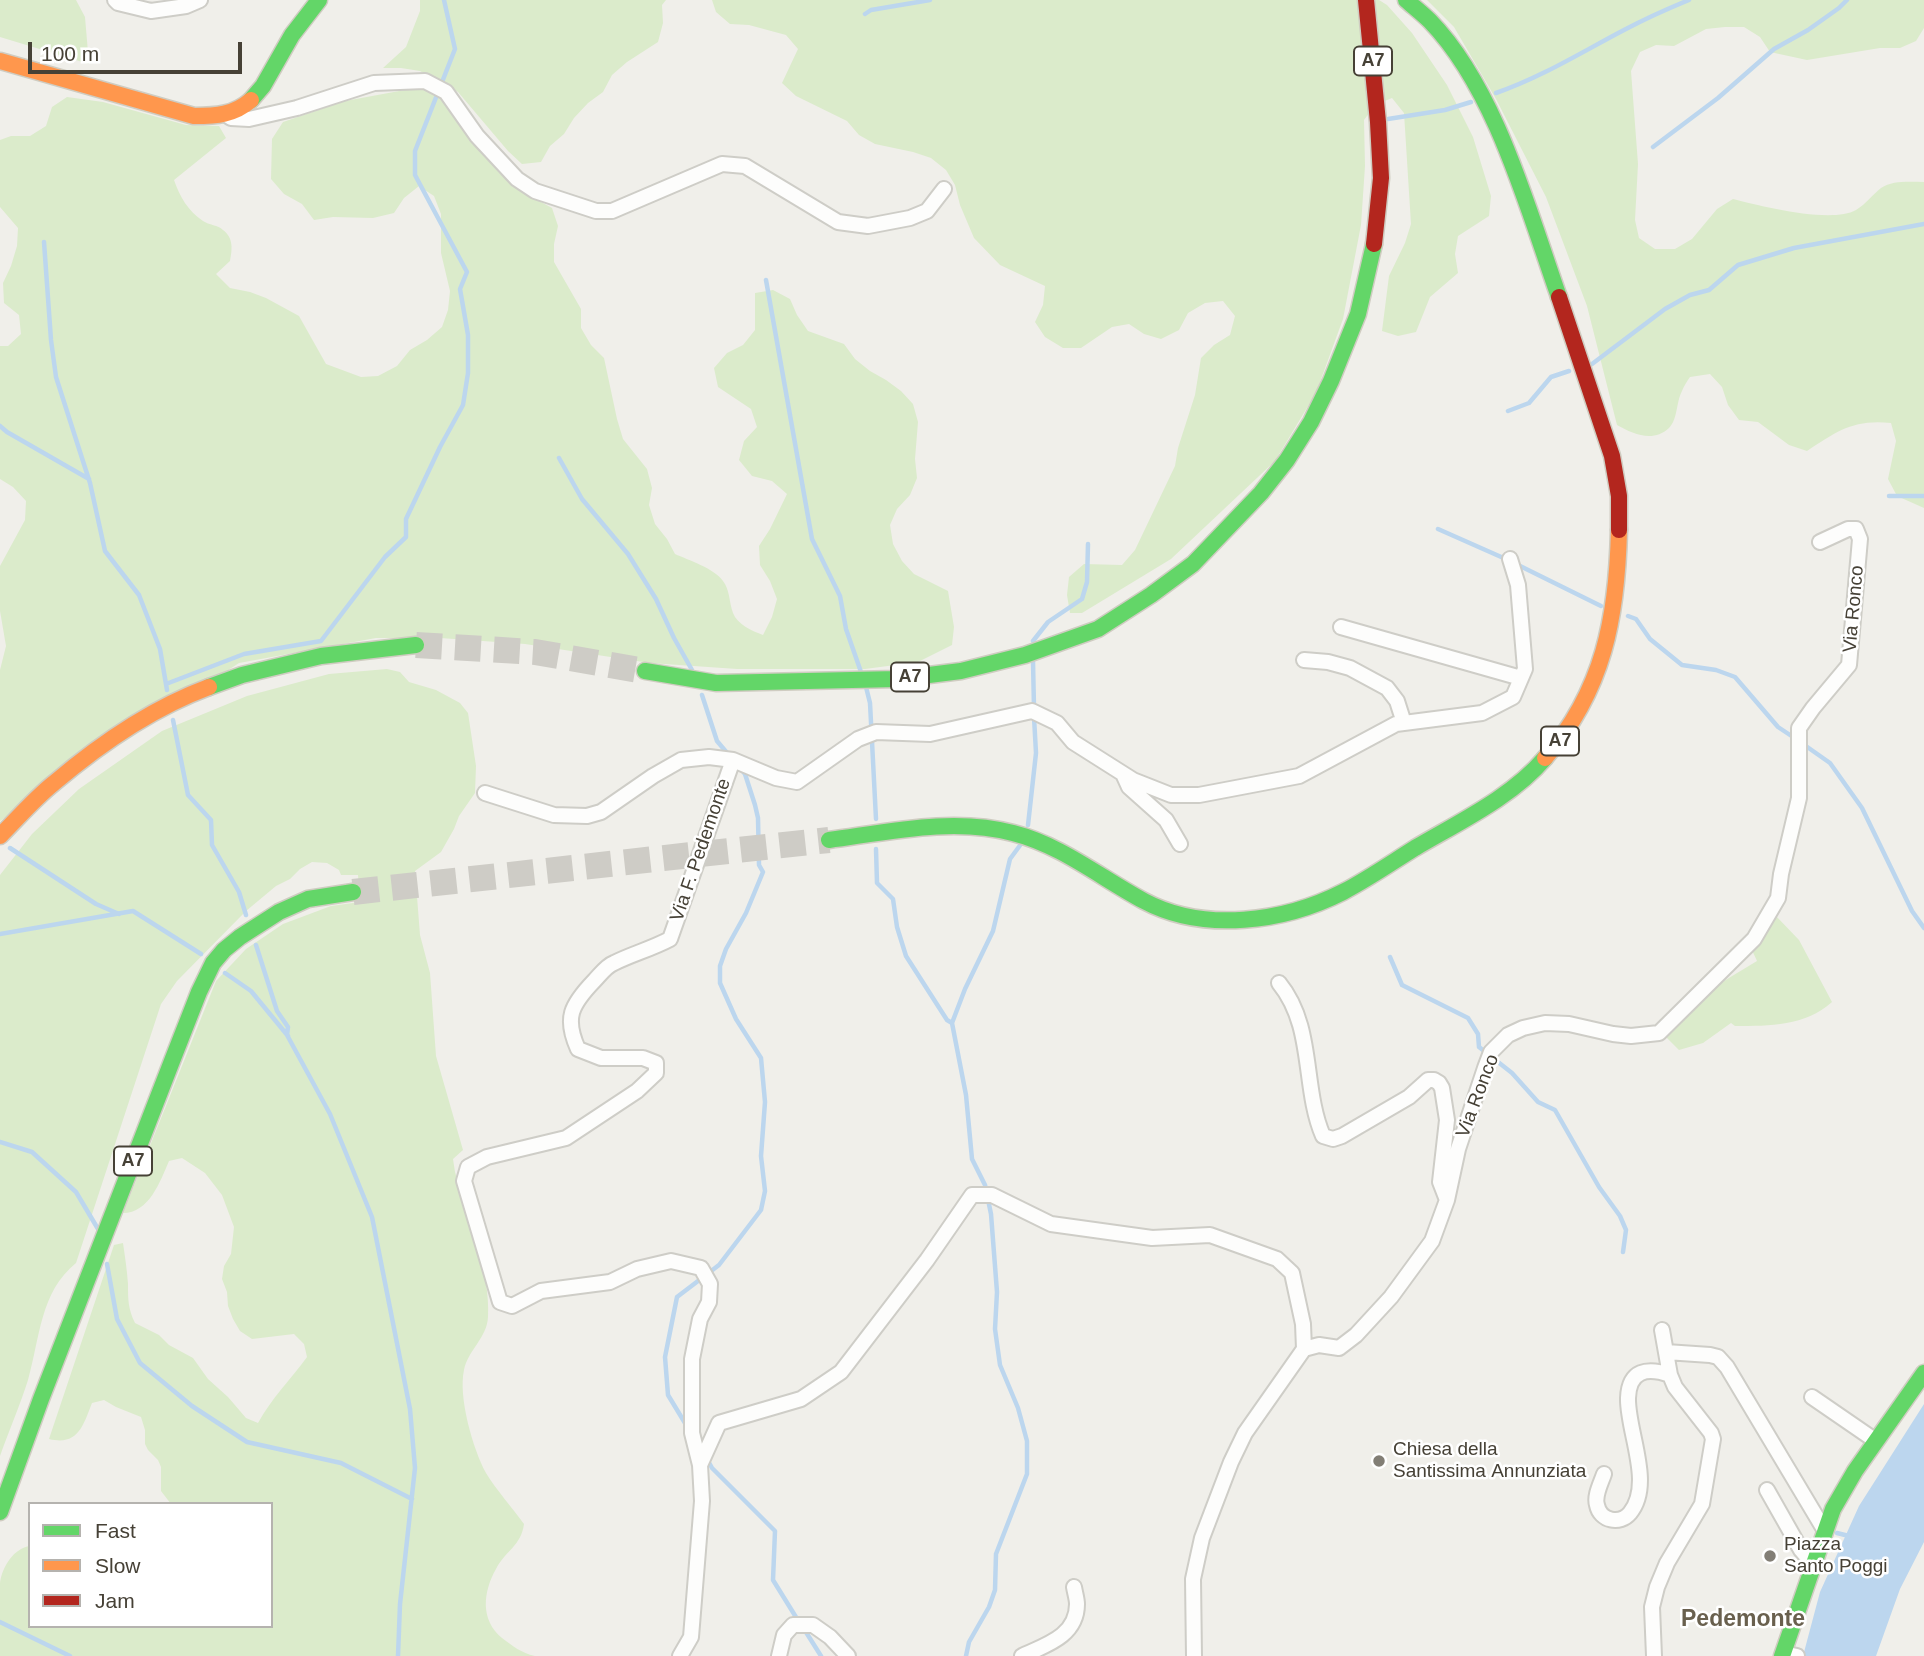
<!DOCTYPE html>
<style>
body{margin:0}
#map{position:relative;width:1924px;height:1656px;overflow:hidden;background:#f0efea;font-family:Arial,sans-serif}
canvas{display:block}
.legend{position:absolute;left:28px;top:1502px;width:245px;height:126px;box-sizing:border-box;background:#fff;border:2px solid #b5b3af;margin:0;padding:9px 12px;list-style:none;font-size:21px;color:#464136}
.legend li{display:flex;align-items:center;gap:14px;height:35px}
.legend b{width:35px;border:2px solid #b5b3af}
.scale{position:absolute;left:28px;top:42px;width:214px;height:32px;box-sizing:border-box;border:4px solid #464136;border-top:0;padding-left:9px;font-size:21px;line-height:24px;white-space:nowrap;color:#464136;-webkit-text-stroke:5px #fff;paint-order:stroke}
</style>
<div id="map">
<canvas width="1924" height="1656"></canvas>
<ul class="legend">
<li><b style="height:9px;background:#63d668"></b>Fast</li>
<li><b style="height:9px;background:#ff974d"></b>Slow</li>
<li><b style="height:9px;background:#b3261e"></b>Jam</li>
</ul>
<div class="scale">100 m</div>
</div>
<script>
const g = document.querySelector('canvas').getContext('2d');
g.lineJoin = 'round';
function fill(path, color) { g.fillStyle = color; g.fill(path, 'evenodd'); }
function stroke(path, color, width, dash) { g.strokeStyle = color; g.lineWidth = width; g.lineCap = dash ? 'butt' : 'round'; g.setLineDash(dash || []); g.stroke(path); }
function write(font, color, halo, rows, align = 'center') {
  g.font = font + ' Arial,sans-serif'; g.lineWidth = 5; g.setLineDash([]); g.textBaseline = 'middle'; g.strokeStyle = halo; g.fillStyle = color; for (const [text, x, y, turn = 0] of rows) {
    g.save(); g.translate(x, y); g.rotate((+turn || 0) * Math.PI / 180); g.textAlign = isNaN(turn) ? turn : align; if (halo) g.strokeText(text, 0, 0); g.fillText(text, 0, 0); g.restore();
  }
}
const green = new Path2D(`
 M0 0H76L85 17 89 64 0 37Z
 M420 0H666L662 5 663 23 658 42 627 62 612 75 603 92 588 103 574 118 564 134 550 146 541 162 522 164 508 151 458 92 420 71 401 68H383L406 47 420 11Z
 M712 0H1379L1387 5 1412 33 1447 85 1473 137 1491 196 1489 216 1458 236 1455 254 1458 273 1430 297 1416 332 1398 336 1382 331 1389 276 1405 243 1411 224 1404 113 1392 98 1375 105 1364 120 1365 166 1361 225 1343 319 1316 393 1275 461 1171 559 1082 613H1070L1067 595 1069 577 1084 564 1122 565 1135 550 1175 466 1178 448 1195 395 1201 358 1214 345 1230 335 1235 316 1223 301 1205 303 1188 313 1179 330 1161 339 1144 334 1129 324 1112 327 1081 348H1063L1045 337 1035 322 1043 305 1045 286 1000 265 974 238 960 205 955 185 946 170 931 158 913 152 875 144 859 135 847 121 796 96 782 83 798 49 786 35 749 25 730 24 716 12Z
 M1427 0H1924V28L1916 41 1900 48H1880L1807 60 1770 52 1760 37 1744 27H1725L1706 29 1674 46 1656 45 1640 52 1631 71 1638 164 1635 220 1639 238 1655 249H1675L1692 239 1717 209 1733 199C1761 206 1831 224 1856 210 1866 204 1873 194 1881 188 1893 180 1910 182 1924 182V508L1897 496 1888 479 1896 441 1891 423C1854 419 1837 431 1807 451L1789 445 1758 422 1739 420 1728 405 1722 387 1710 374 1690 377C1687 381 1684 386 1682 391 1676 402 1678 419 1669 428 1653 443 1633 434 1617 425L1587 306 1546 197 1496 99 1454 27Z
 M421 87 438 96 512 186 552 208 558 226 554 244V262L581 309V328L591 345 604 358 617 419 623 439 647 469 652 488 649 505 655 524 667 539 675 554C688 560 714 568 723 581 730 590 729 602 733 613 737 624 752 631 763 635L772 617 777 599 770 581 760 565 759 546 770 529 787 494 772 481 752 476 739 460 744 441 757 427 751 409 718 387 714 368 727 353 743 345 755 330V293L773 290 790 299 797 315 808 331 844 344 855 359 870 371 886 380 901 391 913 404 918 422 915 459 917 478 910 495 897 509 890 525 893 544 902 561 914 574 948 591 954 627 952 645 918 662 865 669H737L650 663 525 644 440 638H376L239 663 0 821V670L6 646 0 611V566L25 520 26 501 13 487 0 479V346H8L21 334 19 315 4 303 3 283 11 266 17 246 18 228 0 207V140L11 136H30L46 126 52 107 67 97 103 102 186 125 219 126 226 138 174 180C180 197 188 211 203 221 209 225 218 225 223 230 234 238 232 250 230 261L216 274 230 288 250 292 266 298 299 316 326 364 361 377 378 376 397 366 410 350 427 340 442 327 448 310 450 291 441 253V214L434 196 419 186 404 198 394 213 373 218 333 217 314 220 302 204 284 194 271 179 272 139 283 122 345 101Z
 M387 669 400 672 409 682 436 690 460 703 468 713 476 766 475 793 459 816 454 829 441 852 415 871 420 935 430 973 436 1056 463 1150 453 1159 455 1172C467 1215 491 1273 488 1317 487 1338 468 1350 464 1370 458 1397 473 1449 486 1473 497 1491 512 1507 524 1524 521 1546 506 1550 496 1569 483 1592 480 1620 502 1638 513 1646 521 1653 535 1656H0C0 1634 0 1603 0 1583 2 1567 14 1548 30 1546V1626H271V1504H171L161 1491V1467L158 1460 148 1450 145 1444V1430L141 1417 116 1407 104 1400 92 1403C83 1426 78 1446 49 1439L114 1245 123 1243C125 1257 127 1270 128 1284 128 1299 128 1309 135 1323L159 1335 169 1345 193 1358 208 1379 228 1397 246 1418 258 1423C271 1399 291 1379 307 1357L304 1344 294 1334 252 1339 240 1331 233 1319 228 1306 227 1292 222 1279 224 1266 231 1254 234 1227 222 1195 205 1173 182 1158 169 1161C160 1182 149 1213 123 1213L216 981 246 949 283 924 331 906 360 902 358 875H341L339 870 327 863 312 862 300 869 290 879 276 886 246 911 177 981 161 1004 76 1263C40 1292 40 1338 28 1380 20 1405 9 1431 0 1456V875L32 834 79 789 162 731 247 696 329 674Z
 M1776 916 1799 940 1832 1002C1805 1026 1770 1026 1735 1026L1731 1023 1703 1043 1679 1050 1665 1036 1704 993 1757 961 1751 948Z`);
const water = new Path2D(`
 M1924 1404V1542L1900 1589 1876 1656H1803L1820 1592 1859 1506Z`);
const stream = new Path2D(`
 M865 14 871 10 930 0
 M1496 93C1542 77 1582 52 1624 30 1645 19 1667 9 1689 0
 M1388 119 1445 110 1471 102
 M1653 147 1718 98 1774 49 1808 30 1839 8 1847 0
 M44 242 51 340 56 377 90 483 105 551 139 595 160 649 167 690
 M766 280 812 539 840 596 846 629 861 672
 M1592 364 1665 309 1690 295 1709 290 1738 265 1794 248 1924 224
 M1508 411 1529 403 1551 377 1569 371
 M0 426 7 432 89 479
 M559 458 582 499 628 554 656 599 674 638 692 670
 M1889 496H1924
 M1438 529 1508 560
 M1516 564 1601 606
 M1628 616 1636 619 1650 639 1682 665 1716 670 1735 677 1778 727 1796 739
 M1033 641 1048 622 1082 599 1087 582 1088 544
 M1033 661 1034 708
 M166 684 244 654 321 641 385 557 406 537V519L440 447 463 405 468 373V335L460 289 467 272 415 175V151L455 49 444 0
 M866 687 870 703 876 819
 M702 695 717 741 728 754
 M173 720 188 795 211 820 212 845 239 892 246 915
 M1803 744 1830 763 1862 808 1912 911 1924 928
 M1028 825 1036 753 1034 717
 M10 848 96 904 119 914
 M876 849 877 883 893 899 897 927 906 956 947 1020 952 1023
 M0 934 133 911 201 954
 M256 945 277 1011 288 1027 287 1035 330 1114 372 1217 410 1409 415 1468 400 1604 398 1656
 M1390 957 1402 985 1468 1018 1478 1034 1479 1047 1512 1073 1538 1102 1555 1110 1599 1187 1620 1216 1626 1230 1623 1252
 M225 973 251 991 288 1036
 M0 1142 32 1152 76 1192 98 1229
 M107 1264 117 1319 140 1363 192 1406 247 1442 341 1463 412 1499
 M688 1428 668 1395 665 1357 677 1297 719 1265 761 1210 765 1191 761 1156 765 1102 761 1058 736 1019 720 983V966L726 949 746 913 763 872 759 865 758 818 755 805 745 774 741 769
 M707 1459 712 1468 775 1531 773 1580 799 1622
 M1837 1533 1849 1536
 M0 1622 70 1656
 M804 1629 821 1656
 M966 1656 969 1642 989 1607 995 1590 996 1554 1027 1474V1441L1018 1408 1000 1365 995 1329 997 1292 991 1214 985 1185 972 1159 966 1095 952 1023 965 989 993 931 1010 859 1021 844`);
const highwayTunnel = new Path2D(`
 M416 645 535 652 645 671
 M353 892 829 840`);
const street = new Path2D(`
 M115 0 118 3 151 11 186 6 200 0
 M225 114 231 118 249 119 297 108 374 83 425 81 446 92 477 136 517 179 535 191 596 211H612L722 164 745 166 838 222 868 226 910 218 927 211 944 189
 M1341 627 1521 678
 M1304 660 1328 662 1350 668 1387 688 1397 701 1404 723
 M1124 776 1129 787 1166 820 1180 844
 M485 793 554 815 587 816 601 812 653 776 681 760 709 757 733 760 776 778 797 782 858 739 876 732 930 734 1032 711 1057 723 1073 742 1133 780 1171 795H1199L1299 776 1396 724 1482 713 1513 697 1525 669 1518 585 1510 559
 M1279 983C1315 1027 1302 1087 1323 1136L1333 1139 1342 1136 1409 1097 1428 1080H1434L1439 1083 1442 1088 1447 1120 1440 1182 1447 1200
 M1666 1352 1710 1355 1718 1357 1727 1367 1825 1531
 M1812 1397 1876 1441
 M700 1465 719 1423 801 1399 841 1372 927 1260 972 1195H992L1051 1224 1152 1238 1210 1235 1277 1259 1292 1273 1303 1324 1304 1349
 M1604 1474C1601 1483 1594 1496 1597 1505 1600 1521 1620 1525 1630 1513 1654 1484 1627 1431 1628 1398 1629 1370 1647 1367 1670 1375
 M1767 1490 1801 1550 1814 1565
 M1783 1653 1797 1656
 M680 1656 691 1637 702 1501 700 1465 692 1433V1359L700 1319 709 1302 710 1284 701 1268 671 1261 637 1269 610 1282 541 1291 512 1306 500 1302 464 1181 468 1167 487 1157 566 1138 637 1091 656 1073V1063L643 1058H601L578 1049C564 1018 571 1005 594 981 600 975 606 966 614 963 632 954 651 949 670 939L733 760
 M779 1656 784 1635 793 1625H813L830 1637 848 1656
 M1022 1656C1046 1645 1077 1636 1077 1604 1077 1599 1075 1593 1074 1587
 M1194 1656 1193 1579 1202 1538 1231 1462 1245 1433 1304 1349 1319 1345 1339 1348 1356 1335 1391 1297 1432 1241 1447 1200 1458 1149 1485 1068 1491 1052 1508 1035 1523 1028 1545 1023 1569 1024 1613 1034 1631 1036 1659 1033 1754 939 1778 898 1781 874 1799 798V728L1813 708 1849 665 1860 539 1856 529H1848L1820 542
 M1654 1656 1652 1607 1657 1587 1667 1563 1702 1504 1713 1439 1711 1433 1675 1387 1670 1375 1662 1330`);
const fast = new Path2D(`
 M1406 0C1414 7 1423 14 1430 21 1496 89 1528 210 1559 297
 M251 100 263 86 292 35 319 0
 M645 671 716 683 897 679 961 671 1025 655 1098 629 1151 595 1193 564 1261 493 1287 460 1311 422 1331 381 1358 314 1374 244
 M209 687 242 675 321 656 416 645
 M829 840C888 832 954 817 1013 833 1061 845 1101 878 1144 901 1204 933 1284 922 1343 892 1368 879 1391 863 1415 848 1459 822 1512 797 1545 758
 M0 1512 41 1399 172 1061 199 992 213 963 224 950 240 937 279 912 308 899 353 892
 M1782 1656 1833 1509 1855 1471 1924 1373`);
const slow = new Path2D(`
 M0 61 194 116C216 116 234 115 251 100
 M1545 758C1604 690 1617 617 1619 530
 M0 836C18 818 34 799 54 783 100 744 152 708 209 687`);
const jam = new Path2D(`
 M1366 0 1378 122 1381 178 1374 244
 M1559 297 1612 456 1619 496V530`);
const markers = [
 [1379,1461,7,"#827e75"],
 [1770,1556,7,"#827e75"]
];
const shields = [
 [1373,61,38],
 [910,677,38],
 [1560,741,38],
 [133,1161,38]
];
const shieldNames = [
 ["A7",1373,61],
 ["A7",910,677],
 ["A7",1560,741],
 ["A7",133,1161]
];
const streetNames = [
 ["Via Ronco",1854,609,-85],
 ["Via F. Pedemonte",701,850,-71],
 ["Via Ronco",1478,1096,-69]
];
const poiNames = [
 ["Chiesa della",1393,1450],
 ["Santissima Annunziata",1393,1472],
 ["Piazza",1784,1545],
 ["Santo Poggi",1784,1567]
];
const quarterNames = [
 ["Pedemonte",1743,1620]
];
fill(green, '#dbebcb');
fill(water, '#bcd6ee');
stroke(stream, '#bcd6ee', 4.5);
stroke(highwayTunnel, '#ceccc6', 26, [26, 13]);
stroke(street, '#cecdc7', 18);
stroke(fast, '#cfccc1', 19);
stroke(slow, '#cfccc1', 19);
stroke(jam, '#cfccc1', 19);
stroke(street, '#fdfdfc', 14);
stroke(fast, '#63d668', 16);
stroke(slow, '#ff974d', 16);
stroke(jam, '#b3261e', 16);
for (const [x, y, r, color] of markers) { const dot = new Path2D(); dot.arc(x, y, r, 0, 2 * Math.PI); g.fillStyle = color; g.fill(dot); stroke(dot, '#fff', 2.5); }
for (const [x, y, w] of shields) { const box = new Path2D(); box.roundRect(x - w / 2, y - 14.5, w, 29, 5); g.fillStyle = '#fff'; g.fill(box); stroke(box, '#464136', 2); }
write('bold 18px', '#464136', null, shieldNames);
write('19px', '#464136', '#fff', streetNames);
write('19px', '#464136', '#fff', poiNames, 'left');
write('bold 23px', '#69604e', '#fff', quarterNames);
</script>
